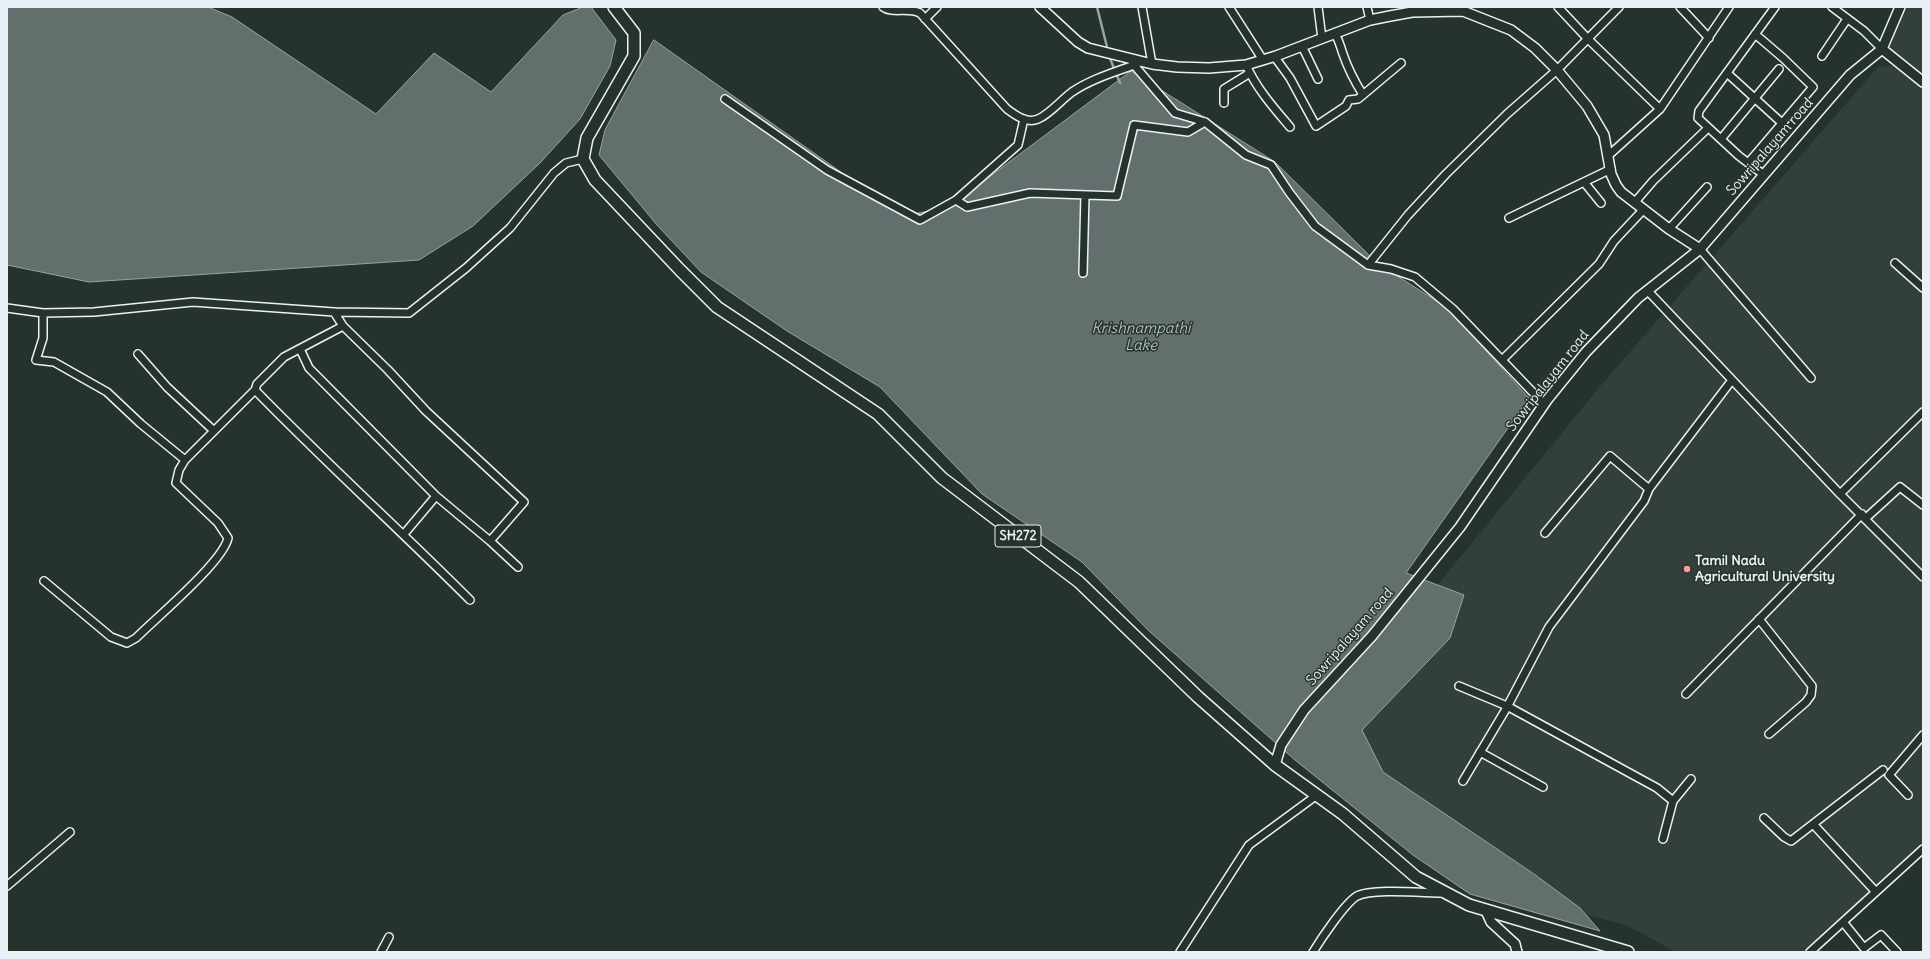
<!DOCTYPE html>
<style>
body{margin:0}
#map{position:relative;width:1930px;height:959px;overflow:hidden;background:#26332d;font-family:Delius,sans-serif}
canvas{display:block}
.frame{position:absolute;inset:0;border:8px solid #e8f1f8;pointer-events:none}
</style>
<div id="map">
<canvas width="1930" height="959"></canvas>
<div class="frame"></div>
</div>
<script>
const g = document.querySelector('canvas').getContext('2d');
g.lineJoin = 'round';
function fill(path, color) { g.fillStyle = color; g.fill(path, 'evenodd'); }
function stroke(path, color, width, dash) { g.strokeStyle = color; g.lineWidth = width; g.lineCap = dash ? 'butt' : 'round'; g.setLineDash(dash || []); g.stroke(path); }
function write(font, color, halo, rows, align = 'center') {
  g.font = font + ' Delius,sans-serif'; g.lineWidth = 3; g.setLineDash([]); g.textBaseline = 'middle'; g.strokeStyle = halo; g.fillStyle = color; for (const [text, x, y, turn = 0] of rows) {
    g.save(); g.translate(x, y); g.rotate((+turn || 0) * Math.PI / 180); g.textAlign = isNaN(turn) ? turn : align; if (halo) g.strokeText(text, 0, 0); g.fillText(text, 0, 0); g.restore();
  }
}
const built = new Path2D(`
 M1901 7H1923V848L1811 952H1676L1626 925 1511 895 1300 753 1602 384 1878 67 1895 65 1888 36Z`);
const water = new Path2D(`
 M7 7H208L232 17 376 114 434 53 491 92 563 15 583 7H591L616 40 610 66 580 119 540 163 473 226 419 260 89 282 7 265Z
 M654 40 903 216 949 207 1131 71 1275 162 1377 263 1446 307 1529 398 1406 573 1464 595 1450 638 1362 730 1383 772 1534 874 1580 908 1600 931 1470 894 1413 855 1295 760 1149 631 1082 562 982 494 880 387 787 331 701 272 657 225 599 155 605 130Z`);
const stream = new Path2D(`
 M1097 7 1108 51
 M1109 56 1120 83`);
const minor = new Path2D(`
 M883 7C892 14 908 7 920 13L1007 109C1015 115 1027 124 1038 119 1050 114 1061 100 1072 92 1091 79 1115 72 1137 64
 M1142 7 1152 64
 M1229 7 1263 60
 M1318 7 1322 39
 M1367 7 1370 20
 M1558 7 1587 38 1660 109
 M1680 7 1709 38
 M1832 7 1864 31 1882 49
 M925 19 937 7
 M1335 34C1340 42 1340 46 1343 54 1348 69 1355 82 1363 95
 M1302 46 1318 79
 M1274 56 1290 78 1316 126 1346 106 1349 100 1358 99 1401 63
 M1822 56 1847 19
 M1134 65 1175 113 1205 122 1246 155 1271 165 1289 192 1315 226 1368 265 1391 269 1415 277 1453 309 1544 404
 M1246 65C1257 89 1273 107 1290 127
 M1727 73 1783 124
 M725 99 827 170 920 220 956 200 1018 145 1024 119
 M1224 103V89L1250 73
 M1721 139 1779 69
 M1609 155 1660 109 1729 7
 M1749 162 1813 87 1783 58 1755 34
 M1764 175 1739 156 1698 118 1699 111 1775 7
 M1584 182 1601 203
 M956 200 967 207 1030 193 1117 196 1134 125 1188 132 1205 122
 M1635 202 1653 181 1708 128
 M1509 218 1611 169
 M1669 229 1707 187
 M1700 249 1811 378
 M1895 263 1923 288
 M1368 265 1408 215 1446 174 1507 114 1557 70 1619 7
 M1083 273 1085 195
 M1647 290 1840 494 1923 577
 M7 308 43 313 94 312 193 302 334 312 409 313 466 268 510 228 554 173 566 163 583 159
 M334 312 343 326
 M43 313V338L36 360 54 362 107 392 141 424 185 460
 M300 349 309 368 436 496 490 541 518 567
 M138 354 167 387 213 430
 M1502 360 1599 264 1614 241 1644 209
 M255 390C325 462 399 529 470 600
 M1840 494 1923 412
 M1866 518 1900 487 1923 505
 M1545 533 1610 456 1649 489
 M404 534 436 496
 M44 581 111 637 127 643 136 638C156 618 223 562 228 538L218 523 176 483 179 470 185 460 255 390 257 384 284 357 343 326 388 370 426 411 524 502 490 541
 M1759 619 1812 686 1811 695 1806 702 1769 734
 M1459 686 1507 706 1657 788 1673 801
 M1686 694 1862 514
 M1480 752 1543 787
 M1463 781 1506 709 1549 627 1644 501 1649 489 1732 380
 M1908 795 1889 775 1923 735
 M1764 818 1784 837 1791 841 1883 770
 M1813 824 1876 892
 M1663 839 1673 801 1691 779
 M7 886 70 832
 M1843 922 1864 948 1881 935 1897 952
 M381 952 389 937
 M1180 952 1249 845 1317 795
 M1313 952C1321 939 1345 903 1357 896 1373 888 1424 893 1443 893
 M1810 952 1923 849`);
const tertiary = new Path2D(`
 M1040 7 1078 42 1088 48 1152 64 1177 67 1209 68 1246 65 1276 56 1370 20 1390 16 1412 12 1463 11 1511 30 1535 48 1557 70 1587 106 1604 135 1611 174 1616 185 1621 192 1669 229 1700 249
 M1882 49 1923 82
 M1275 765 1281 745 1304 710 1372 636 1460 527 1547 400 1586 352 1638 298 1700 249 1850 75 1882 49 1900 7
 M1486 911 1491 922 1515 944 1517 952`);
const primary = new Path2D(`
 M614 7 634 33V56L587 138 583 159 595 180 680 270 717 307 878 414 942 478 1079 582 1198 697 1275 765 1343 814 1416 877 1469 905 1628 952`);
const markers = [
 [1687,569,4,"#ff9aa2"]
];
const shields = [
 [1018,536,46]
];
const shieldNames = [
 ["SH272",1018,536]
];
const streetNames = [
 ["Sowripalayam road",1770,147,-49],
 ["Sowripalayam road",1548,381,-52],
 ["Sowripalayam road",1350,637,-49]
];
const poiNames = [
 ["Tamil Nadu",1695,561],
 ["Agricultural University",1695,577]
];
const waterNames = [
 ["Krishnampathi",1141,329],
 ["Lake",1141,346]
];
fill(built, '#333f3a');
fill(water, '#636f6d');
stroke(water, '#98a3a5', 1);
stroke(stream, '#98a3a5', 2.5);
stroke(minor, '#e8f1f8', 10);
stroke(tertiary, '#e8f1f8', 12);
stroke(primary, '#e8f1f8', 14);
stroke(minor, '#26332d', 7);
stroke(tertiary, '#26332d', 9);
stroke(primary, '#26332d', 11);
for (const [x, y, r, color] of markers) { const dot = new Path2D(); dot.arc(x, y, r, 0, 2 * Math.PI); g.fillStyle = color; g.fill(dot); stroke(dot, '#26332d', 1.5); }
for (const [x, y, w] of shields) { const box = new Path2D(); box.roundRect(x - w / 2, y - 11, w, 22, 3); g.fillStyle = '#26332d'; g.fill(box); stroke(box, '#e8f1f8', 1); }
write('bold 13px', '#e8f1f8', null, shieldNames);
write('14px', '#e8f1f8', '#26332d', streetNames);
write('bold 14px', '#e8f1f8', '#26332d', poiNames, 'left');
write('italic 15px', '#b3bdc0', '#26332d', waterNames);
</script>
